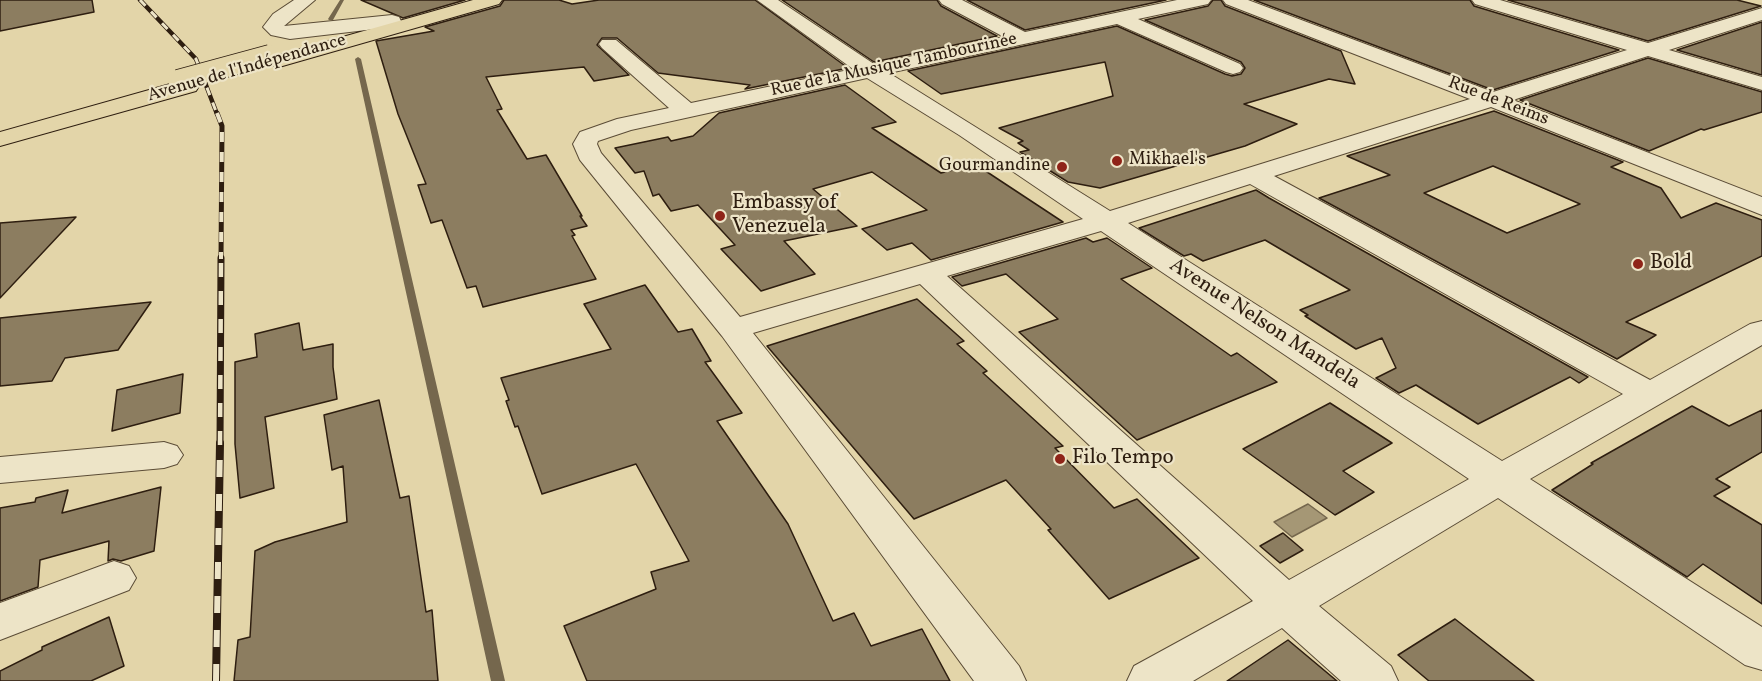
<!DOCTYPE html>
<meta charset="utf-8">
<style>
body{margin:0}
canvas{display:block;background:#e3d5a9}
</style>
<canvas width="1762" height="681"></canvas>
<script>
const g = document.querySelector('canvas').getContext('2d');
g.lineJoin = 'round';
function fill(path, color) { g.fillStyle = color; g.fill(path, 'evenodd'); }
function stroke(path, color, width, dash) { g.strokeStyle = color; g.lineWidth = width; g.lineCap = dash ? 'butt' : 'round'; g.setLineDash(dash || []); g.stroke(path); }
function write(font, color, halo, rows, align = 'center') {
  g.font = font + ' Vollkorn,serif'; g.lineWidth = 4.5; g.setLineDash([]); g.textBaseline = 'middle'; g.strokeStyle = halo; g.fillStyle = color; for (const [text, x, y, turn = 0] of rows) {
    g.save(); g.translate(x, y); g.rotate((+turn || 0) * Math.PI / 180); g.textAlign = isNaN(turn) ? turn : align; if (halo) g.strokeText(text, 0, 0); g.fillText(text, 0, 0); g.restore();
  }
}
const water = new Path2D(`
 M1308 504 1327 518 1292 537 1274 522Z`);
const stream = new Path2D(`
 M340 0H344L333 20H329L328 19Z
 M358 57 361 59 505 681H491L355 59Z`);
const building = new Path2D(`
 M0 0H92L94 12 0 31Z
 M361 0H465L403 18Z
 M504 0H559L572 4 599 0H755L848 68 745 89 750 85 658 73 617 38H602L597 45 629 75 594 81 584 67 573 68 486 77 502 109 497 110 527 159 546 155 582 216H580L587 226 571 230 575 235 572 236 596 279 483 307 476 286 467 288 442 220 431 223 418 185 426 184 398 114 376 41 434 31 425 27 500 6Z
 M782 0H937L941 6 997 36 874 62Z
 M967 0H1166L1025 30Z
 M1213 0H1221L1225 6 1341 51 1355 84 1329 79 1244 104 1297 124 1245 146 1100 188 1068 182 1020 152 1029 150 1018 143 1023 141 999 128 1113 96 1105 62 941 94 908 71 1117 26 1225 74 1232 76 1241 74 1245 68 1241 62 1145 20 1208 6Z
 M1254 0H1470L1474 6 1619 50 1493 90Z
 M1508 0H1737L1761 6 1648 41Z
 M1762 22V75L1677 50Z
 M1648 58 1762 92V112L1704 130 1701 129 1649 151 1520 100Z
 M845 85 896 122 872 128 941 173 992 160 1008 171 978 166 1063 222 931 260 912 243 887 250 862 229 927 210 872 172 813 189 857 226 784 241 815 274 761 291 721 249 735 245 698 205 671 211 659 194 653 196 644 171 635 173 615 148 668 137 671 141 693 136 719 113Z
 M1494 111 1623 162 1611 167 1661 188 1681 218 1716 203 1762 220V256L1626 322 1656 335 1617 359 1319 198 1390 175 1347 156ZM1493 166 1580 204 1507 233 1424 193Z
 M1256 190 1269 198 1588 377 1579 383 1570 377 1478 424 1416 385 1399 393 1376 378 1396 368 1382 338 1356 349 1305 316 1308 315 1300 310 1350 290 1265 240 1203 261 1191 254 1184 256 1139 228Z
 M76 217 0 298V223Z
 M1086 238 1093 242 1107 238 1152 268 1121 279 1231 356 1237 353 1277 382 1137 440 1019 332 1058 319 1006 274 962 286 952 277Z
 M645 285 678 332 692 329 711 361 705 362 742 413 717 421 788 524 833 621 854 613 871 646 922 629 950 681H587L564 626 656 589 651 572 689 561 636 464 542 494 518 426 515 427 506 401 509 400 501 378 611 349 584 304Z
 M917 299 964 341 957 344 987 371 983 373 1063 446 1055 448 1114 508 1137 499 1199 558 1109 599 1048 530 1051 529 1006 480 914 519 767 346Z
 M151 302 118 350 65 358 52 381 0 386V318Z
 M299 323 303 350 333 344V367L337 399 265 417 274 488 240 498 235 444V362L257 357 255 334Z
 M183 374 180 413 112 431 117 390Z
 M379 400 400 498 409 496 426 612 432 610 438 681H234L238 640 250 637 255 551 275 542 347 522 343 466 332 470 324 415Z
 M1330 403 1392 443 1343 471 1374 492 1335 515 1243 449Z
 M1692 406 1729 426 1762 410V452L1716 479 1730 487 1714 496 1762 525V604L1703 564 1687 577 1552 490 1593 464 1591 463Z
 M161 487 154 551 121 561 113 559 108 561 109 541 40 560 38 587 0 601V508L35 502 36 498 68 490 62 513Z
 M1283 533 1303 550 1280 563 1260 546Z
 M109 617 124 666 91 681H0V671L42 650V647Z
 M1455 619 1534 681H1429L1398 655Z
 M1288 640 1337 681H1227Z`);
const minor = new Path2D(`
 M294 0H315L284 26 392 15 399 17 401 21 399 25 392 27 290 39 271 35 263 27 273 14Z
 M757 0H778L874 64 1004 37 942 4 939 0H962L1025 32 1177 0H1211L1208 4 1138 19 1240 64 1243 68 1240 72 1233 74 1226 72 1117 24 889 73 1110 211 1470 99 1226 4 1223 0H1248L1493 92 1627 50 1475 4 1472 0H1500L1648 43 1762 8V20L1669 50 1762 77V90L1648 56 1513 100 1762 197V215L1491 107 1274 176 1650 380 1750 324 1762 321V345L1530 479 1762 627V670L1745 665 1498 498 1319 606 1391 666 1398 681H1341L1282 628 1193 681H1127L1134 666 1253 601 920 284 753 333 1019 666 1026 681H974L722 336 580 160 573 144 580 132 617 119 669 108 602 48 599 44 602 40H616L691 103 853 69ZM867 78 959 135 1083 219 740 317 601 153 597 144 598 141 631 130ZM1250 184 1623 394 1502 461 1128 223ZM1101 231 1469 479 1289 580 947 276Z
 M164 442 177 446 183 455 177 464 164 468 0 483V457Z
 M114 561 129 566 136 578 129 590 0 640V603Z`);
const major = new Path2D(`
 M473 0H502L499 4 286 65 279 67 272 65 269 61 272 57Z
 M188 79 196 81 199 86 196 91 0 146V132Z`);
const railFar3 = new Path2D(`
 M140 0 196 59 217 114`);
const railFar2 = new Path2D(`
 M217 113 222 126 221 259`);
const railFar1 = new Path2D(`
 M220 445 221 258`);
const rail = new Path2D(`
 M216 681 220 443`);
const majorBridge = new Path2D(`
 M178 80 270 55`);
const markers = [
 [1117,161,6,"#8f2418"],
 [1062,167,6,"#8f2418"],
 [720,216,6,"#8f2418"],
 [1638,264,6,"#8f2418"],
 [1060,459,6,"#8f2418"]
];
const farStreetnames = [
 ["Rue de la Musique Tambourinée",894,66,-12],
 ["Avenue de l'Indépendance",247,69,-16],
 ["Rue de Reims",1498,102,21]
];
const farPoinames = [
 ["Mikhael's",1129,161],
 ["Gourmandine",1050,167,"right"]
];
const poiNames = [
 ["Embassy of",732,204],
 ["Venezuela",732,228],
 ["Bold",1650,264],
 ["Filo Tempo",1072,459]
];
const streetNames = [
 ["Avenue Nelson Mandela",1264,325,33]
];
fill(water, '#a59775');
stroke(water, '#75674d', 1.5);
fill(stream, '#75674d');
fill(building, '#8c7d60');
stroke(building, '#2e1e10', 1.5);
stroke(minor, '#5b4c36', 2);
stroke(major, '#2e1e10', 2);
fill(minor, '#ede4c7');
fill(major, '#e3d5a9');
stroke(railFar3, '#2e1e10', 4.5);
stroke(railFar2, '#2e1e10', 5);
stroke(railFar1, '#2e1e10', 7);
stroke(rail, '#2e1e10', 8);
stroke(railFar3, '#ede4c7', 3, [8]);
stroke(railFar2, '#ede4c7', 4, [10]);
stroke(railFar1, '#ede4c7', 4.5, [14]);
stroke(rail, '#ede4c7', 6, [17]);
stroke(majorBridge, '#2e1e10', 22, []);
stroke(majorBridge, '#e3d5a9', 20);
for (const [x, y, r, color] of markers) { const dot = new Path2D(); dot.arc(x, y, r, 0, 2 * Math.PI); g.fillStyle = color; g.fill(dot); stroke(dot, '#ede4c7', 2); }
write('18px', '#2e1e10', '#ede4c7', farStreetnames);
write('18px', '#2e1e10', '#ede4c7', farPoinames, 'left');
write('21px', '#2e1e10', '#ede4c7', poiNames, 'left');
write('21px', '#2e1e10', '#ede4c7', streetNames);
</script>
